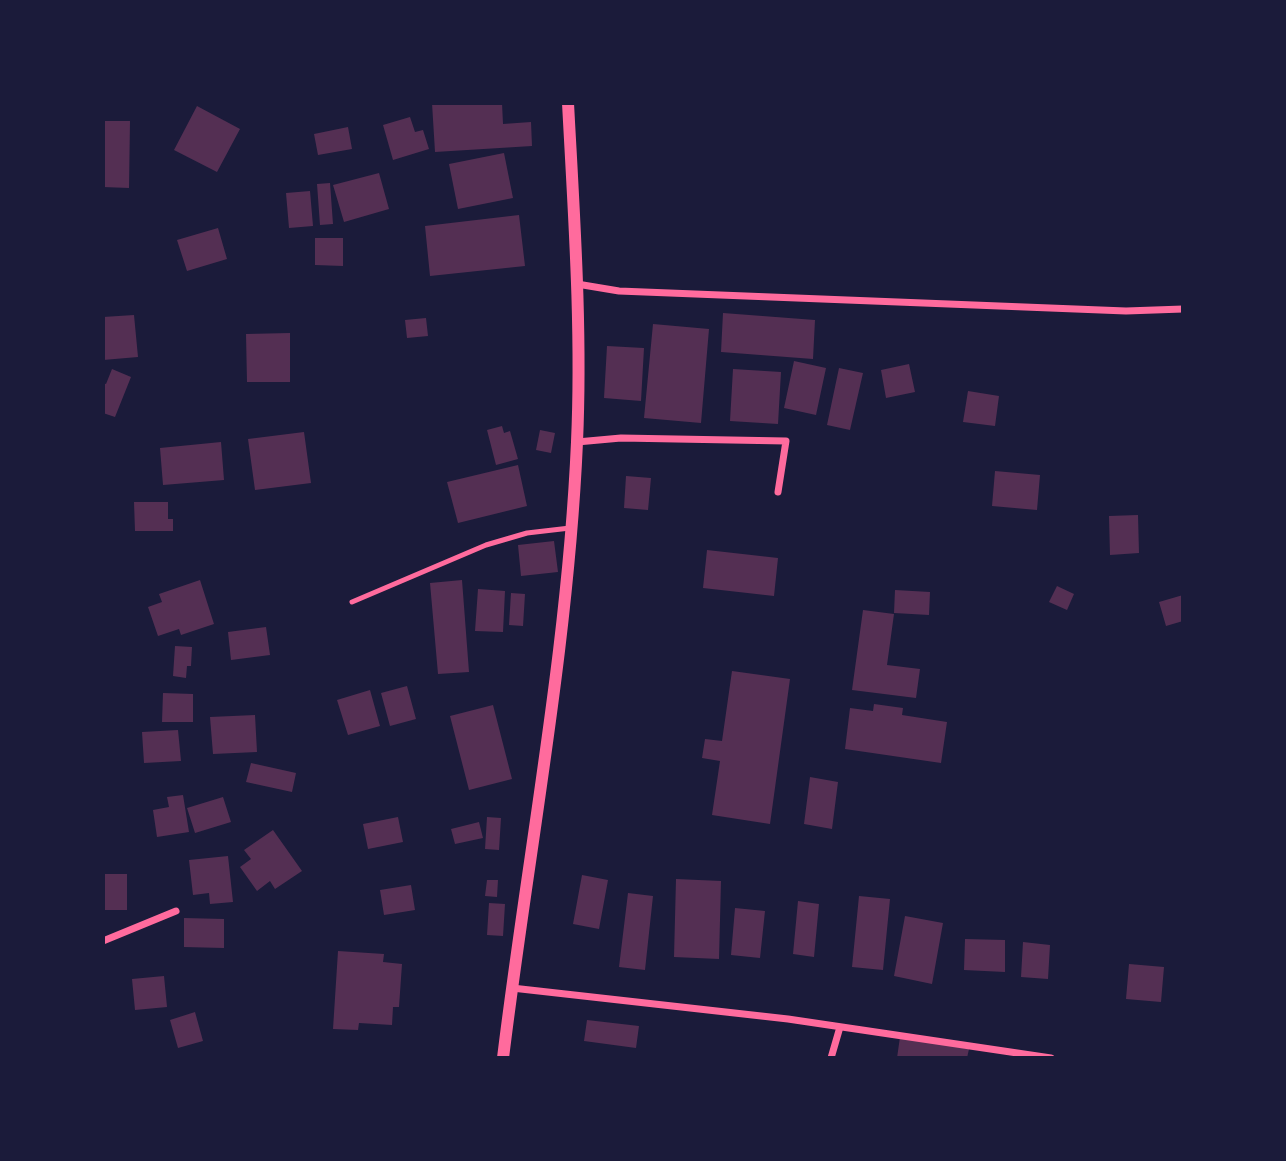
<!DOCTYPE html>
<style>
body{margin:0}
#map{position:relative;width:1286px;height:1161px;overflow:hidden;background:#1b1b3a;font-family:Quicksand,sans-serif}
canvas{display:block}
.frame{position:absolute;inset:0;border:105px solid #1b1b3a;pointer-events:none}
</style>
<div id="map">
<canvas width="1286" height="1161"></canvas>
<div class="frame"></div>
</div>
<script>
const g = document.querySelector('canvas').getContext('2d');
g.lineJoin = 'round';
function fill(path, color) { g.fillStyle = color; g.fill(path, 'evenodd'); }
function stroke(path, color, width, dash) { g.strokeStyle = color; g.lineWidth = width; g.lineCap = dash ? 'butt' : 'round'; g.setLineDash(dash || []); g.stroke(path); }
const building = new Path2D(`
 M432 103H502L503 124 531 122 532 146 435 152Z
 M197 106 240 129 217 172 174 150Z
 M410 117 415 132 423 130 429 149 393 160 383 125Z
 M103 121H130L129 188 103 187Z
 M348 127 352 149 318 155 314 134Z
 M504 153 513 198 458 209 449 164Z
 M379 173 389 209 344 222 333 185Z
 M330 183 333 224 320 225 317 184Z
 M310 191 313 226 289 228 286 193Z
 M519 215 525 266 430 276 425 226Z
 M218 228 227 259 187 271 177 240Z
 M315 238H343V266L315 265Z
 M723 313 815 320 813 359 721 352Z
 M134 315 138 357 103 360V317Z
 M426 318 428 336 407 338 405 320Z
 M653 324 709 329 701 423 644 418Z
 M290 333V382H247L246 334Z
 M607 346 644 348 641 401 604 398Z
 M794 361 826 368 816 415 784 408Z
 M909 364 915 392 886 398 881 370Z
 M839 368 863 373 850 430 827 425Z
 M112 369 131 377 115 417 103 413V383L106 384Z
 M733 369 781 372 778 424 730 421Z
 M968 391 999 396 995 426 963 422Z
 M502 426 504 433 510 431 518 459 496 465 487 430Z
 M540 430 555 433 551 453 536 450Z
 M304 432 311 483 255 490 248 439Z
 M221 442 224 480 163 485 160 448Z
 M518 465 527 506 458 523 447 482Z
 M995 471 1040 475 1037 510 992 506Z
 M626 476 651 478 648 510 624 508Z
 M134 502H168V519H173V531H135Z
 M1138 515 1139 553 1110 555 1109 516Z
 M554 541 558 572 521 576 518 545Z
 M707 550 778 558 774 596 703 588Z
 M200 580 214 624 181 635 179 629 158 636 148 607 162 602 159 594Z
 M462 580 469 672 438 674 430 583Z
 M1057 586 1074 594 1067 610 1049 602Z
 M478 589 505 591 503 632 475 631Z
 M895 590 930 592 929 615 894 613Z
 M511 593 525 594 523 626 509 625Z
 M1183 595V621L1166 626 1159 602Z
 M863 610 894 614 887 665 920 669 916 698 852 690Z
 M266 627 270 655 231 660 228 632Z
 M175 646 192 647 191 666H187L186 678 173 676Z
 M732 671 790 679 770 824 712 815 720 761 702 758 705 739 722 741Z
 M407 686 416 719 390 726 381 693Z
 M370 690 380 726 348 735 337 700Z
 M163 693 193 694V722H162Z
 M874 704 903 708 902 715 947 722 941 763 845 749 850 708 873 711Z
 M493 705 512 779 469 790 450 716Z
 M255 715 257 752 213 754 210 717Z
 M178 730 181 761 144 763 142 732Z
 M251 763 296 773 292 792 246 782Z
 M810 777 838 782 832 829 804 824Z
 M183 795 189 832 157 837 153 810 169 807 167 797Z
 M223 797 231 822 195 833 187 808Z
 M398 817 403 842 368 849 363 824Z
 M487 817 501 818 499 850 485 849Z
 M479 822 483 838 455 844 451 829Z
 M273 830 302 871 275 889 270 881 257 891 240 867 251 859 244 850Z
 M228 856 233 902 210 904 209 893 193 895 189 860Z
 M103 874H127V910H103Z
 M582 875 608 880 599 929 573 924Z
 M676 879 721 881 719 959 674 957Z
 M487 880H498L497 897 485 896Z
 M411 885 415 910 384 915 380 890Z
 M628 893 653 896 645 970 619 967Z
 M859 896 890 899 883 970 852 967Z
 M798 901 819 904 814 957 793 954Z
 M489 903 505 904 503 936 487 935Z
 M735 908 765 911 760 958 731 955Z
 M905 916 943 923 932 984 894 976Z
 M184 918 224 919V948L184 947Z
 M965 939 1005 940V972L964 970Z
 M1023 942 1050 945 1048 979 1021 977Z
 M338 951 384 954 383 962 402 964 399 1007H393L392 1025 359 1023 358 1030 333 1029Z
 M1129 964 1164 967 1161 1002 1126 999Z
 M164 976 167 1007 135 1010 132 979Z
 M195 1012 203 1041 178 1048 170 1020Z
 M587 1020 639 1026 636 1048 584 1041Z
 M900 1037 969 1049 967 1058H897Z`);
const service = new Path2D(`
 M352 602 486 545 527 533 570 528`);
const minor = new Path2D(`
 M577 284 619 291 1126 311 1183 309
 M577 442 621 438 786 441 778 492
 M103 941 176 911
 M512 988 788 1019 1051 1058
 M831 1058 840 1027`);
const tertiary = new Path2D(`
 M503 1058C528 853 568 648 577 442 582 329 574 216 568 103`);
fill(building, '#542f53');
stroke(service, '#ff6b9d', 5);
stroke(minor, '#ff6b9d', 7);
stroke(tertiary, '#ff6b9d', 12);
</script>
